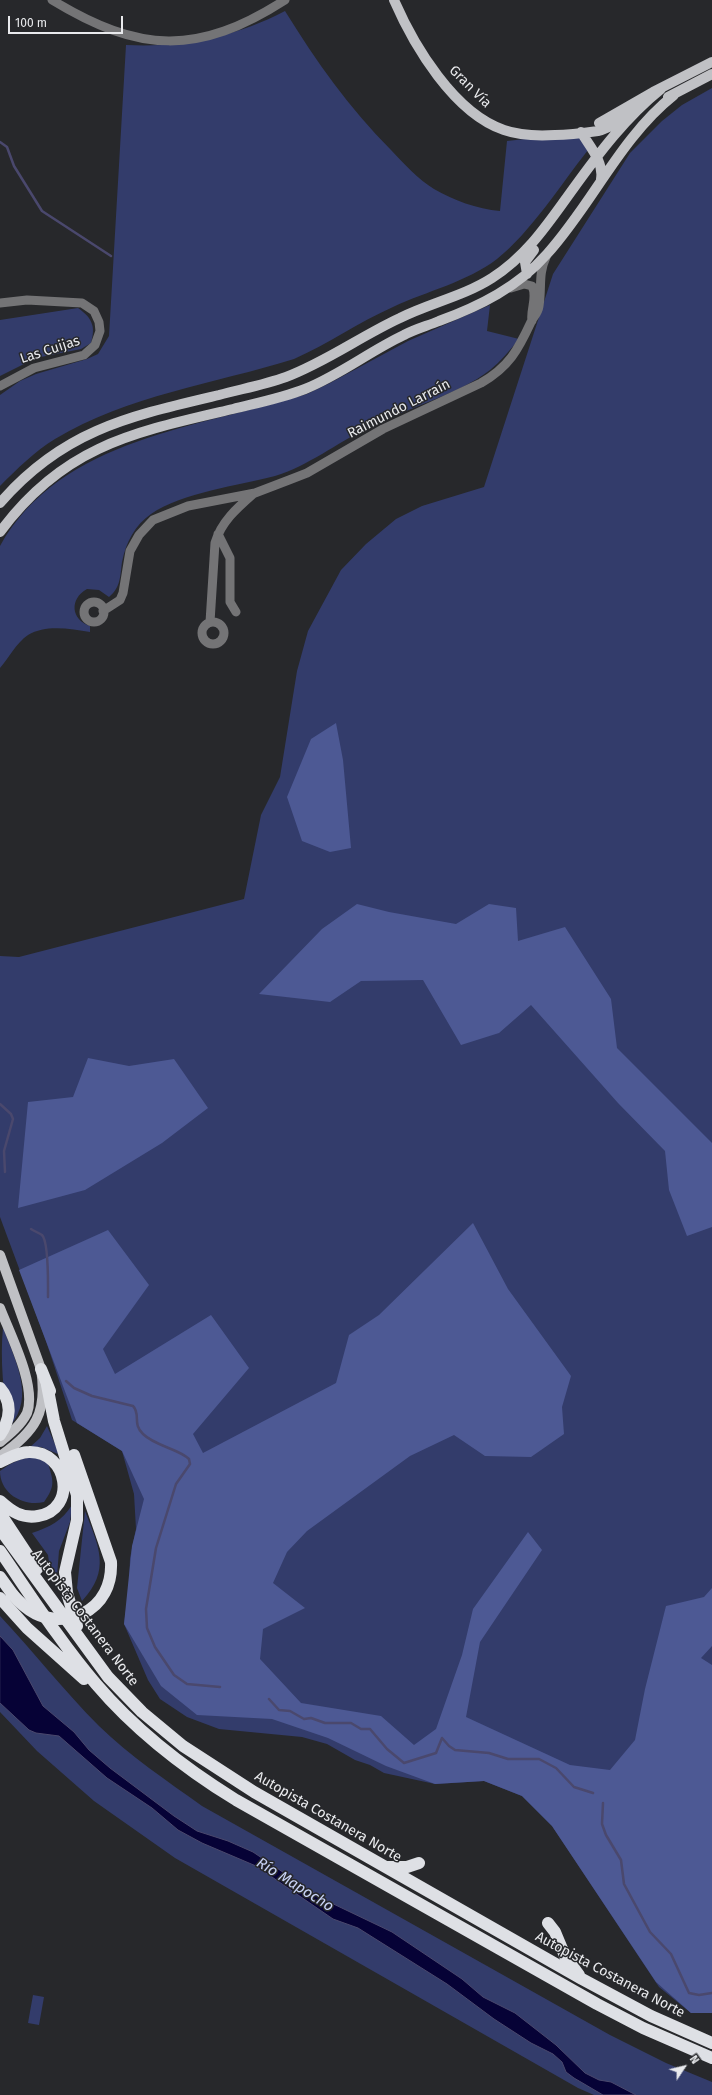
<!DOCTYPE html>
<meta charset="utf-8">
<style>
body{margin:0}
#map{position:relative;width:712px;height:2095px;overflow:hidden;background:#27282b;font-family:"Fira Sans",sans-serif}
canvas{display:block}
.north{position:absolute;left:664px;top:2047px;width:40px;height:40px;-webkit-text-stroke:3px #27282b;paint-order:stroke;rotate:55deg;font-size:11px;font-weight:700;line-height:16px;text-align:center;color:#e9eaed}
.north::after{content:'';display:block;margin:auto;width:14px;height:18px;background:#e9eaed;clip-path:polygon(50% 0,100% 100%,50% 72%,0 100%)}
.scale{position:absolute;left:8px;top:16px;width:115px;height:18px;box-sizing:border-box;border:2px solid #e9eaed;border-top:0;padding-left:5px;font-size:12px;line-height:14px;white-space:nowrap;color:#e9eaed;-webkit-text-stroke:3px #27282b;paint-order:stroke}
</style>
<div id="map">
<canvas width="712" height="2095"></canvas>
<div class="north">N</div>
<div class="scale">100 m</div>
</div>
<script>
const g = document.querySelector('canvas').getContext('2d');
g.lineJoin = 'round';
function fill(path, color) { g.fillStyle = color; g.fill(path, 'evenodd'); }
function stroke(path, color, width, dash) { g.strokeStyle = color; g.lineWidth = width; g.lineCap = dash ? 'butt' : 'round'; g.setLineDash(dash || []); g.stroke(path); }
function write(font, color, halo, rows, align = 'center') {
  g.font = font + ' "Fira Sans",sans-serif'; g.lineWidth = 3; g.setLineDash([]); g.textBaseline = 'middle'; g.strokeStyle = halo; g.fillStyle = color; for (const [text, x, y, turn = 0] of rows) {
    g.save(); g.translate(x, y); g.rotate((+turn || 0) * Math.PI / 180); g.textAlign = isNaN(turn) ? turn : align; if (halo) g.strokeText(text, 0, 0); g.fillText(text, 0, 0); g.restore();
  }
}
const green = new Path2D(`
 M285 11C316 61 349 108 391 150 404 164 418 179 434 189 453 200 477 209 500 211L507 141 579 133 588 150C562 183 530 233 497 259 467 282 427 291 393 307 359 322 328 344 294 359 214 384 128 395 55 439 35 451 17 469 0 486V395L20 381 36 374 87 359 98 354 109 336 126 45C182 48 235 37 285 11Z
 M712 88V2013H691L659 1987 552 1826 522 1796 484 1781 435 1784 384 1773 370 1765 355 1760 327 1744 302 1737 219 1729 187 1717 160 1699 148 1680 124 1624 129 1587 130 1558 136 1529 134 1494 122 1451 72 1420 46 1341 0 1217V956L19 957 244 899 261 815 280 777 297 671 308 631 341 570 366 544 396 519 422 506 484 487 553 274 630 153 662 121 682 105Z
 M490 305 487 331 519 339C510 350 501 361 490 370 458 395 404 409 367 428 337 443 308 466 275 476 238 486 183 492 151 514 135 525 126 542 122 562 120 576 121 587 109 597L99 590 87 589C69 599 71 620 90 626V632C71 629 46 624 28 635 16 643 9 658 0 668V546C61 437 200 428 307 394L330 383 408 341Z
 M78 308C92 318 96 326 91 343L81 349 36 358 0 376V320Z
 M3 1327C14 1359 36 1396 10 1426 3 1395 0 1359 3 1327Z
 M47 1426 58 1451V1454L41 1447 29 1448 40 1438Z
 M34 1457 48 1463C53 1481 56 1485 44 1502 24 1507 0 1494 0 1471 11 1463 20 1458 34 1457Z
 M72 1505 70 1522 59 1551 57 1576 49 1562 48 1555 32 1533C50 1527 62 1521 72 1505Z
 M85 1511C99 1547 111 1570 82 1601L77 1588Z
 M0 1616C34 1652 64 1691 99 1726 130 1756 167 1781 202 1806L610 2035 666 2063 712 2082V2095H594L578 2088 175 1858 94 1801 37 1751 0 1712Z
 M33 1995 44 1997 39 2025 28 2023Z`);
const forest = new Path2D(`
 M336 723 343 760 351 848 330 852 302 841 287 797 311 739Z
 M357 904 389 912 456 924 489 904 516 908 518 941 565 927 611 999 617 1048 712 1143V1227L687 1236 669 1190 665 1151 618 1103 531 1005 499 1033 461 1045 423 980 361 981 330 1002 259 994 322 929Z
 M88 1058 129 1066 174 1059 208 1108 162 1143 85 1190 18 1208 28 1102 73 1097Z
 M473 1223 508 1289 571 1376 562 1407 564 1434 531 1457 485 1456 454 1435 410 1456 307 1531 287 1552 273 1583 305 1608 263 1629 260 1659 301 1703 381 1716 414 1745 436 1729 462 1655 473 1609 528 1532 542 1550 480 1642 466 1717 570 1765 610 1770 635 1740 645 1689 666 1606 704 1597 712 1588V1646L701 1658 712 1665V2013H691L656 1982 552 1826 522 1796 484 1781 435 1784 386 1766 328 1738 272 1719 197 1715 161 1686 124 1624 132 1546 144 1499 122 1451 77 1423 19 1270 108 1230 149 1285 103 1349 115 1374 211 1315 249 1368 193 1434 203 1453 336 1383 349 1335 379 1315Z`);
const water = new Path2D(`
 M0 1636 13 1650 43 1706 74 1732 89 1750 110 1768 174 1816 197 1831 228 1841 253 1852 323 1899 392 1932 462 1979 483 1997 515 2013 556 2045 585 2073 599 2080 611 2082 636 2095H603L574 2078 566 2072 562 2062 553 2054 531 2043 494 2019 447 1984 358 1928 333 1919 256 1866 202 1843 178 1830 152 1808 107 1778 59 1736 36 1733 29 1730 0 1703Z`);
const stream = new Path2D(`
 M0 142 7 147 14 166 42 211 111 256
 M0 1104 11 1114 13 1119 4 1151 5 1172
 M31 1229C34 1231 39 1233 42 1235 49 1242 48 1286 48 1297
 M66 1381 74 1388 92 1396 133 1406C141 1414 132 1424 143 1434 155 1446 179 1449 189 1459L190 1464 176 1484 156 1548 146 1609 147 1628 155 1647 174 1675 187 1684 220 1687
 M269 1699 279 1710 290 1711 304 1719 311 1718 325 1723H351L361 1729H370L387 1749 404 1763 436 1753 442 1738 449 1746 455 1750 489 1753 508 1759H539L556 1768 574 1787 593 1793
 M603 1803 602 1824 606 1835 621 1860 624 1884 650 1932 671 1954 689 1993 699 1995 712 1993`);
const minor = new Path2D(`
 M52 0C139 53 198 56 285 0
 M511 288 524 284 532 286C538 297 530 309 532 321
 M0 303 27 300 82 303 94 311 99 322 100 331 95 345 84 355 34 368 0 386
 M218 534 230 558V602L236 612
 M84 612a10 10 0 1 1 20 0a10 10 0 1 1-20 0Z
 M103 611 120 600 123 593 130 551 139 535 153 520 188 506 255 493 289 480 307 473 383 429 481 383C509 367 518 350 531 322 534 316 538 313 539 306 542 288 538 274 546 257
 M202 633a11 11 0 1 1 22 0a11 11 0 1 1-22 0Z
 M210 622 215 543C221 522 237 508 253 494`);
const major = new Path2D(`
 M394 0C414 46 454 113 504 130 521 136 538 136 555 135 570 135 584 133 598 131 608 129 619 121 628 116
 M668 97 712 74
 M599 123 653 92 712 62
 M581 132C590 147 604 162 601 179
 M527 274 525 262 534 250
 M0 503C63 430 130 416 219 395 241 389 264 385 286 377 326 362 361 336 400 318 430 303 464 296 492 278 528 255 549 222 573 189 599 153 626 117 661 89
 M0 532C64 445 135 432 233 409 257 403 282 398 305 389 340 375 370 351 404 335 415 329 427 326 439 321 480 306 518 287 547 254 593 203 620 138 674 95
 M0 1255 41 1369C48 1413 35 1432 0 1456
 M0 1308C10 1334 37 1386 27 1413 21 1425 10 1434 0 1442`);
const highway = new Path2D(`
 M41 1369 50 1391
 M47 1385 54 1421 77 1495V1520L65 1572 67 1593 77 1626
 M0 1388C13 1403 10 1420 0 1435
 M74 1455 111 1562C112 1584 103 1604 82 1614
 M0 1462C9 1458 18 1452 29 1452 68 1451 78 1509 38 1516 22 1519 11 1511 0 1501
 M0 1513 37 1569
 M0 1529 108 1677 142 1712 183 1746 254 1792 582 1979 651 2016 712 2043
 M0 1551C31 1596 61 1643 96 1684 136 1731 184 1768 236 1800L597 2004 643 2028 712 2058
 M0 1577 13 1595
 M0 1598 27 1628 84 1679
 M386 1867H407L419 1863
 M548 1923 555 1932 565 1956 579 1975`);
const highwayBridge = new Path2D(`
 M13 1595C32 1617 55 1625 82 1614`);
const streetNames = [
 ["Gran Vía",470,87,45],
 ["Las Cuijas",50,350,-18],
 ["Raimundo Larraín",399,409,-27],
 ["Autopista Costanera Norte",85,1618,53],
 ["Autopista Costanera Norte",328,1817,30],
 ["Autopista Costanera Norte",610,1975,28]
];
const waterNames = [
 ["Río Mapocho",295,1885,32]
];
fill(green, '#333c6b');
fill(forest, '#4d5994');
fill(water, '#060236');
stroke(water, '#4a486d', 1);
stroke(stream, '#4a486d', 2.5);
stroke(minor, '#747476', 9);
stroke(major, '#c0c1c5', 10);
stroke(highway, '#dee0e5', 12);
stroke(highwayBridge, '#dee0e5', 12);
write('14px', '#e9eaed', '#27282b', streetNames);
write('italic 15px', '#c9d3f7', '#27282b', waterNames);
</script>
